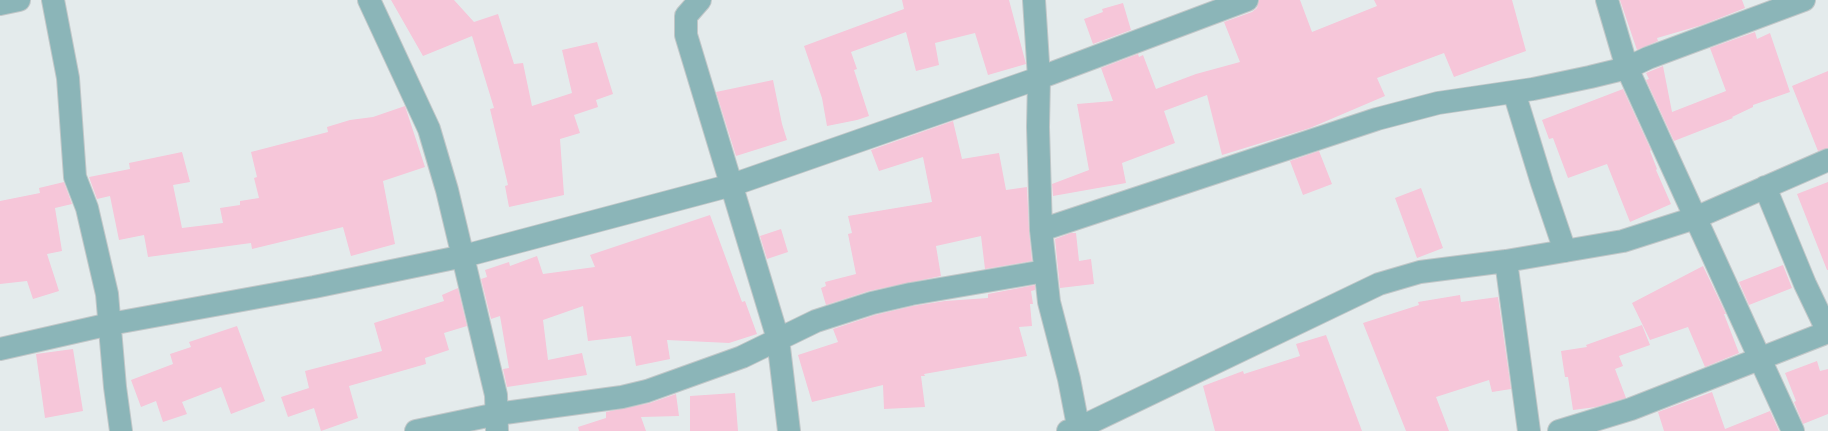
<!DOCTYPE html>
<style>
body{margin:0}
canvas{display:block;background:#e4ebec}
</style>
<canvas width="1828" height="431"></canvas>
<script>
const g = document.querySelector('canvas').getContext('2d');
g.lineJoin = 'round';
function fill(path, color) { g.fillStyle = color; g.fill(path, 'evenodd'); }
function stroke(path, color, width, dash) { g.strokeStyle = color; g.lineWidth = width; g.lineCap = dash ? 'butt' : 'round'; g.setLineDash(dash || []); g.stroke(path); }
const building = new Path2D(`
 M391 0H454L474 22 498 14 514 64 523 63 532 106 572 93 562 50 597 42 613 94 596 100 598 107 574 115 580 133 560 139 564 195 509 207 505 186 508 185 490 109 494 108 472 36 423 56Z
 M902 0H1009L1026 64 988 75 975 33 935 43 939 65 916 71 906 32 851 52 857 69 854 70 869 116 857 120 827 126 822 98 804 46 904 9Z
 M1259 0H1300L1312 32 1377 6 1374 0H1512L1526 51 1454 77 1444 53 1377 78 1385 96 1310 128 1222 155 1207 95 1164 111 1175 143 1122 163 1126 183 1053 196 1052 184 1089 170 1077 104 1113 101 1101 68 1138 54 1139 57 1143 55 1156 89 1196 74 1240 62 1224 22 1252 12 1257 8Z
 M1620 0H1742L1745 8 1702 25 1657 38 1658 41 1637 50Z
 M1123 3 1131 30 1093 44 1084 19 1103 12 1102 9Z
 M1755 32 1757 39 1770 33 1790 92 1753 105V107L1732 117 1733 118 1674 141 1646 80 1649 79 1646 73 1663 66 1672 112 1726 91 1710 48Z
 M1828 71V148L1818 151 1792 86Z
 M773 80 782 124 787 140 736 156 716 92Z
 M1623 89 1651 150 1650 151 1657 169 1656 170 1671 204 1630 222 1607 164 1568 178 1553 138 1549 139 1542 120Z
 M405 106 425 167 383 181 395 244 351 256 343 227 252 249 251 243 148 257 144 235 119 240 110 196 97 199 89 177 130 169 129 163 182 152 190 182 173 185 182 228 223 223 220 208 240 205V201L259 198 254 178 257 177 251 152 328 132 327 127 350 120 373 117Z
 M953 121 962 159 999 153 1006 190 1027 187 1029 230 1032 261 985 269 981 236 936 246 941 276 869 291 826 305 821 288 826 286 825 282 856 274 848 234 852 233 848 216 932 202 923 157 879 171 871 150Z
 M1319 151 1332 184 1303 195 1290 161Z
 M64 182 72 204 55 208 62 251 47 254 59 291 33 299 27 281 0 284V201L40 193 39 188Z
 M1828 182V270H1827L1797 194Z
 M1421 188 1443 248 1417 258 1395 198Z
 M710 215 742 302 745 301 757 334 729 343 667 340 670 359 636 366 631 336 588 341 583 306 543 320 548 360 582 353 587 375 507 387 503 369 509 368 500 316 491 319 481 279 487 277 485 270 509 262 510 266 537 256 543 274 595 267 590 255Z
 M781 229 788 252 767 259 760 236Z
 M1071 233H1076L1079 261 1091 259 1094 284 1060 288 1055 239Z
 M1783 265 1792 288 1749 305 1739 282Z
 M1703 266 1726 314H1724L1739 353 1705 367 1688 327 1650 340 1632 303Z
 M1035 285V290L1031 291 1033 304H1030L1032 326 1019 327 1027 356 924 374 925 376H921L925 407 884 409 883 385 812 402 798 355 838 342 833 329 875 315 913 306 945 301 988 298V294Z
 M458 288 467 326 444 333 449 350 425 358 426 364 349 386 358 418 321 431 314 408 288 417 281 397 309 388 305 371 382 351 374 323 444 301 442 295Z
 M1460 295 1461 302 1498 297 1511 389 1492 392 1489 380 1436 397 1449 431H1406L1363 323 1419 305 1418 302Z
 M1642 325 1650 345 1619 356 1623 366 1615 369 1626 398 1596 407 1573 410 1568 377H1565L1561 351 1587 347 1586 345Z
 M237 326 265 401 231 414 221 387 182 402 187 414 163 422 156 401 141 407 131 380 173 364 170 354 191 347 189 342Z
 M1326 335 1362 431H1215L1203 386 1243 371 1244 374 1300 356 1296 344Z
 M73 349 83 411 45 418 36 354Z
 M1817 361 1820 371 1828 369V414L1803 424 1794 402 1796 401 1785 373Z
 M1712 392 1725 429 1770 411 1779 431H1664L1658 412Z
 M735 393 738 431H690V396Z
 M676 394 679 416 641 417 646 431H579L578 427 606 418V412L650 403Z`);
const minor = new Path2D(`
 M53 0 68 78 75 177 87 208 107 294 115 387 121 431
 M369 0 429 129 447 190 496 395 497 431
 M700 0 686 16V35L778 339 789 431
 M1034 0 1039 78 1038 127 1041 230 1049 302 1069 379 1079 431
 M1607 0 1627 68 1793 431
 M0 4 19 0
 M1514 92 1542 183 1565 251
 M1041 230 1377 119 1438 103 1533 89 1590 77 1627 68 1648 58 1804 0
 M1506 261 1529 431
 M0 349 110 324 314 287 464 256 732 185 1039 78 1247 0
 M416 431 497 414 622 397 647 391 742 357 816 321 872 303 911 294 1045 271
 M1068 431 1079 428 1379 284 1420 272 1506 261 1623 241 1695 218 1828 160
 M1559 431 1631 409 1828 332 1805 284 1765 187`);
fill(building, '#f6c6d9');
stroke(minor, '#c1c7c8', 24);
stroke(minor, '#8bb5b8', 22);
</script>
